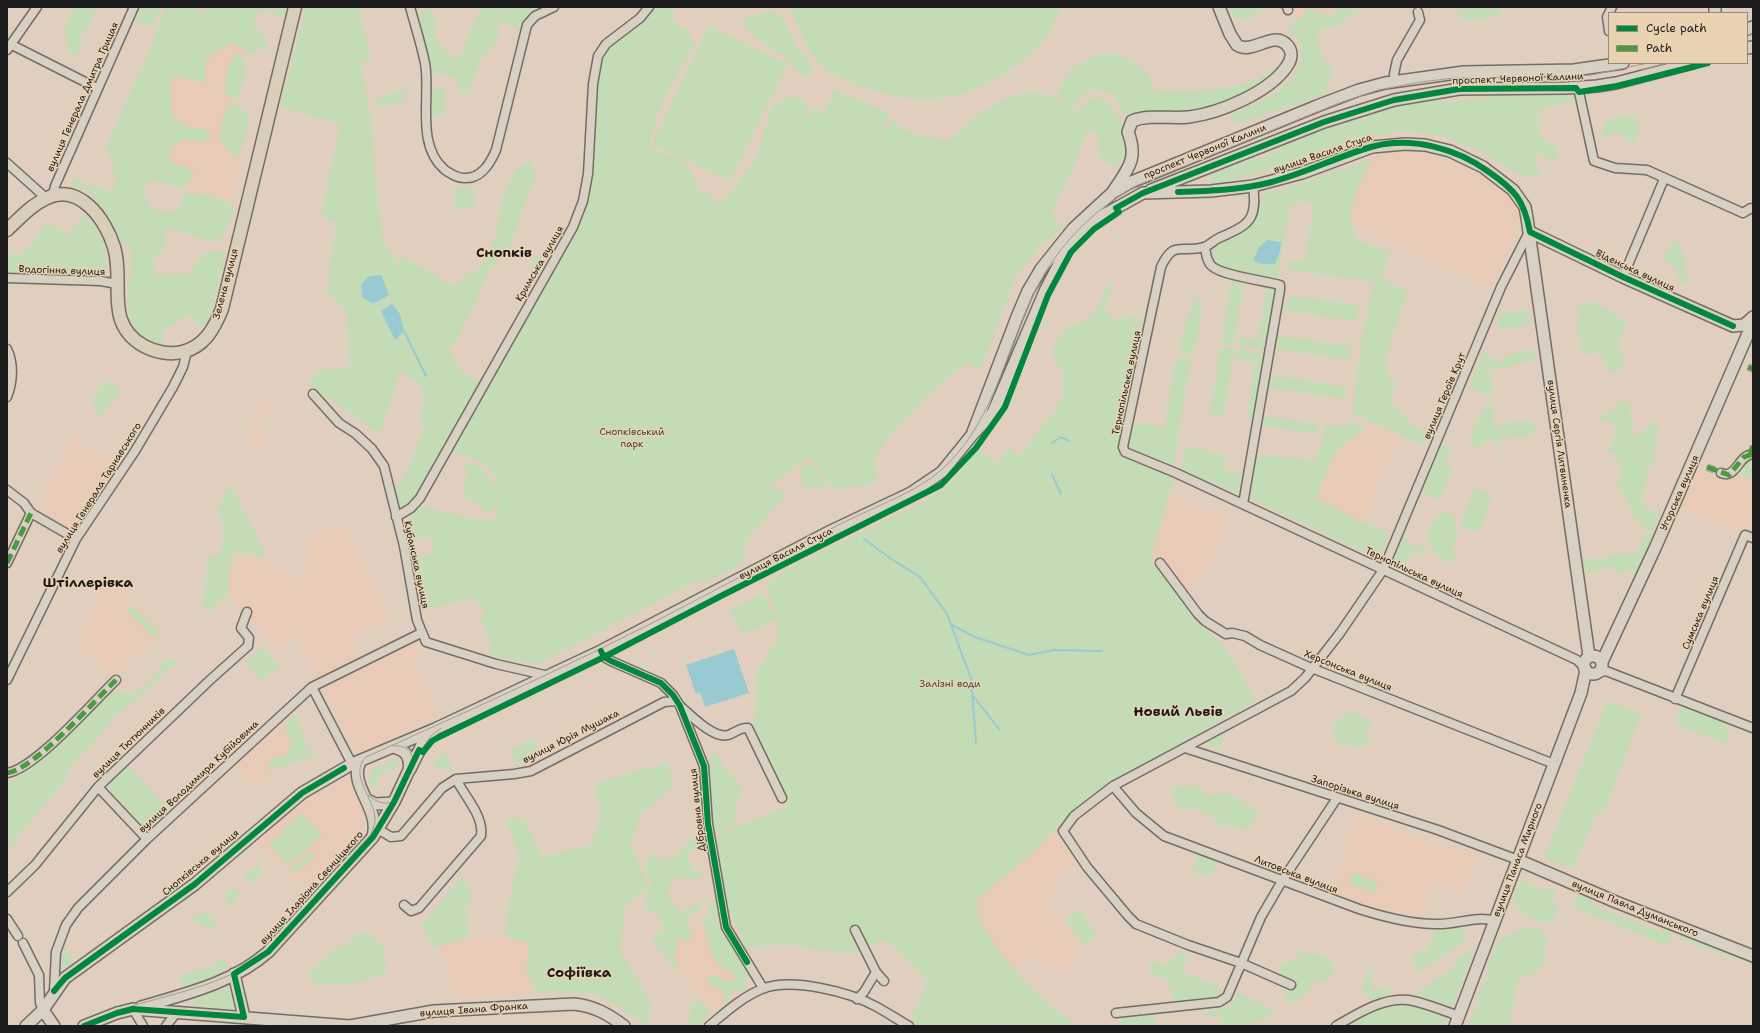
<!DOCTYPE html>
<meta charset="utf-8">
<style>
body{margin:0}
#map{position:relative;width:1760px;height:1033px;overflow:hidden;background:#e0cfbf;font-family:"Shantell Sans",sans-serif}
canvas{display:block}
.frame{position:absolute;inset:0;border:8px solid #1c1c1c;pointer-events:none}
.legend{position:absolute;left:1608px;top:12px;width:140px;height:52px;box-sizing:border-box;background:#ead3b3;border:1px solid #988a77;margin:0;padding:5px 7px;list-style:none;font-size:12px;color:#1c1c1c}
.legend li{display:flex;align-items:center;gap:8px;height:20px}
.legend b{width:20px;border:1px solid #988a77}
</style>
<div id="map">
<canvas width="1760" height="1033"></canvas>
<div class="frame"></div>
<ul class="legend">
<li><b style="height:5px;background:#00873e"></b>Cycle path</li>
<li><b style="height:5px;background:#4c9a3e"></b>Path</li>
</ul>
</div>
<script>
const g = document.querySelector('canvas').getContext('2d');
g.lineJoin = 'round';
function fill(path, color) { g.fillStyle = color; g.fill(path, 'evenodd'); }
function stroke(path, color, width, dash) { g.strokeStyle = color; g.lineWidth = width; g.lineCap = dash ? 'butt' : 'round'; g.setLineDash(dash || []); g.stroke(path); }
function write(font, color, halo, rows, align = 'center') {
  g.font = font + ' "Shantell Sans",sans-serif'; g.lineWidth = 3; g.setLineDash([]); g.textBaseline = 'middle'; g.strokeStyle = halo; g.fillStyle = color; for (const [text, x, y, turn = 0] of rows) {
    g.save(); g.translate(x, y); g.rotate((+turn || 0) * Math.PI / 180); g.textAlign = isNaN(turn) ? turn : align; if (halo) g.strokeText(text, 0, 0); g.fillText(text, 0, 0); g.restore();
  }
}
const built = new Path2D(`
 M1291 7H1338L1301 28Z
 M249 31 234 91 164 72Z
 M163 74 236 92 230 116 250 122 231 200 172 184 142 154Z
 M1400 152 1418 153 1436 157 1462 166 1486 179 1513 199 1519 212 1520 226 1492 289 1349 223 1351 205 1371 156Z
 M264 402 269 405 254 433 265 439 259 450 243 441Z
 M1372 425 1399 437 1364 522 1316 502 1337 452Z
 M74 433 84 445 121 466 75 534 32 512 29 507 35 506Z
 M1694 468 1722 480 1730 481 1735 474 1753 481V537L1676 507Z
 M1174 494 1229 519 1220 541 1206 567 1185 592 1165 564 1152 551Z
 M343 522 390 620 357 635 355 662 319 679 292 636 278 650 229 597 226 573 249 554 284 572 291 579 310 563 306 540Z
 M105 572 162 633 113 678 77 644 97 599Z
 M416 641 421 652 413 656 441 715 357 756 323 686Z
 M280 719 303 747 254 788 232 763Z
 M349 777 363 809 364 823 362 830 357 838 355 837 308 891 255 843 302 800Z
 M1355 815 1478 857 1463 894 1429 882 1426 916 1388 913 1332 893Z
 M1052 833 1076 863 1055 881 1059 887 1043 900 1083 950 1064 974 1029 957 1013 968 1000 953 980 922 975 900 1039 847Z
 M710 918 746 976 747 987 713 1012 663 951Z
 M533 935 530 993 455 1000 439 943Z`);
const green = new Path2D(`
 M76 7H97L92 16V23L81 35 79 53 72 56 69 51 64 27Z
 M141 7H161L152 27 135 20Z
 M165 7H196L200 14 209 8 215 7H288L287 20 268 10 258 12 253 22 266 39 267 49H257L248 55 241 47 231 43 213 53 206 61 205 82 174 76 170 86 173 119 192 128H203L211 135 204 143 183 139 171 148 168 158 176 166H186L193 174 189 184 179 189 159 181 148 180C139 204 151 213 174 212L181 205 182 195C197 192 227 196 234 211L223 236 214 242 166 228 164 249 156 256 153 255 155 275 189 274 204 252 227 251 210 315 202 329 190 314 180 321 164 329 163 345C131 338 125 314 128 284 129 279 131 274 131 269 131 263 130 256 130 250L137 249 130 248 121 242 106 213 85 189 68 186 75 178 94 188H105L111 192 116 183 107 145 149 52Z
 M306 7H359L371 58 360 63 371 119 378 207 385 246 399 264 404 257 420 268 432 272 443 282 455 286 485 261 497 231 502 198 517 168 530 161 536 178 520 216 511 245 488 273 473 309 454 344 449 347 459 370 480 382 571 228 582 200 595 61 644 7H654L652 11 656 7H676L672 18 680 28 688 29 695 44 662 103 650 140 651 147C658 153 662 153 671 156 688 161 693 172 697 188L710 194 719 204 740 181 758 153 764 130 772 107 791 96 799 97 807 104 806 119 816 104 823 118 834 90 890 113 880 139 893 119 910 133 947 141C977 118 1008 82 1050 96 1056 98 1063 103 1069 107L1058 96C1064 70 1091 49 1118 55 1128 57 1134 63 1142 69 1150 75 1153 79 1151 90 1186 92 1232 94 1263 75 1272 69 1281 64 1290 58L1272 80 1215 109 1128 120C1123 116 1118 101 1114 94 1105 92 1090 87 1083 94 1079 98 1077 103 1073 107H1069L1075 111 1093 98 1104 99C1123 118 1138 142 1117 166L1111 165 1099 157 1098 132 1087 131 1074 166 1051 214 1064 227 1041 246 1017 274 980 370 967 363 926 397 896 428 874 458 877 480C862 488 849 488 832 488L813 460 807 459 778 479 758 503 756 507 770 490 778 489 787 493C785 500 779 501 775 506 765 520 754 532 743 545L745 557 743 563 706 583 702 584 703 578 538 664 489 655 491 642 480 617 486 609 479 605 475 598 467 599 425 610 414 556 433 555 434 537 410 541 409 521 419 505 485 522 489 520H497L498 497 493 512 487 513 482 507 465 498C460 486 471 477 464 465L469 462C482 466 493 480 498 492 498 466 466 450 443 454L421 494 401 511 396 507 394 488C412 470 418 445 425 421L423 423 420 421V409L424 404 419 384 400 372 380 434 310 386 313 375 319 370 350 367 347 310 328 294 330 263 337 222 321 217 340 124 280 107Z
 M480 7H504L498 18 499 35 495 44 481 58 470 90 464 96 458 90 455 78C447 73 440 76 432 72L425 51 419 16 424 10 429 8 432 11 435 22 436 41 451 56 457 58C466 49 465 44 469 33 473 24 478 17 480 7Z
 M506 7H544L533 13 519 29 499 20Z
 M789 7H1062C1057 16 1054 26 1048 34 1037 51 1022 62 1006 72 959 102 923 107 870 89 854 84 834 78 821 65 807 50 798 26 789 7Z
 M1226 7H1275L1259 11 1251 21 1237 18Z
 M1345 7H1358V11L1335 28 1324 26 1317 34 1319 50 1332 70 1327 93C1297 105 1266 113 1236 125L1230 120 1232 113C1259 103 1293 90 1301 60 1302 54 1302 48 1299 42 1296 38 1291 35 1288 31L1309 9 1330 16Z
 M1454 7H1500L1502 13 1488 19 1463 20 1462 13Z
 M768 11 777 13 785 22 797 47 807 55 814 75 804 77 784 56 771 49 746 28 743 21 747 16Z
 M709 26 788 64 730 181 652 144Z
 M236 51C252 66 244 80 238 99H232L224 92C225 77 229 63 236 51Z
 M429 87H445L444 115H429Z
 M407 89 405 102 378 108 375 98Z
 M1574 96 1577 100 1540 109 1541 114 1537 117 1541 139 1546 138 1547 143 1555 142 1558 156 1552 161 1540 153 1533 159 1542 173 1527 178 1500 164 1487 154 1444 136 1404 131 1368 136 1271 170 1214 184 1208 178 1210 175 1255 157 1261 159 1270 152 1281 150 1282 145 1365 112 1437 99 1444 103 1489 97Z
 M229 103 248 112C250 127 245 146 235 158 232 153 226 149 223 143 218 134 224 111 229 103Z
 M1621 117 1629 116 1638 119 1639 131 1635 143H1629L1627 138 1619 134 1608 135 1603 141 1601 134 1605 129 1603 121Z
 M1371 159C1362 181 1335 226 1364 243 1371 247 1382 248 1390 251L1382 279 1408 291 1393 333 1389 352 1386 355 1387 375 1398 381 1393 390 1390 404 1406 416 1407 423 1430 432 1424 446 1352 413 1361 343 1373 283 1363 280 1288 270 1289 260 1305 262 1314 204 1296 202 1290 205 1277 281 1219 265 1213 261 1209 253 1213 245C1244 231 1256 233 1262 195L1341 170Z
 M473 186 476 207 454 210V188Z
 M84 214C103 236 109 245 106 275L7 272V258L15 252 18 256 32 245 39 233 49 222 68 235Z
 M1674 239 1682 250 1685 252V274L1692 279 1686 283H1678L1677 269 1668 263 1661 256 1667 253Z
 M536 255 547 263 541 273 529 265Z
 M1232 276 1244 278 1234 345 1221 343Z
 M1109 282H1114L1105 309 1107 315 1118 320C1127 316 1136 313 1143 322L1141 326 1129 324 1142 329 1119 451 1175 476 1150 559 1197 619 1224 646 1256 701 1086 798 1057 826 1039 847 976 900 980 922 1000 953 1029 987 1076 1026H1009L1006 1023 989 1026H920L911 1019 928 981 885 939 854 954 781 944 746 948 727 907 714 837 788 806 751 730 756 711V672L765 661 770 649 778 643V620L766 586 784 570 916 506 943 491 957 476 976 450 998 463 1009 448 1017 455 1022 453 1057 407 1063 394V373L1053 357V347L1069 326C1097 323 1097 302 1109 282Z
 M1267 285 1276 288 1277 294 1267 350 1238 346 1240 337 1258 340Z
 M1290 295 1359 305 1356 321 1282 310 1283 305 1288 306Z
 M1196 297 1203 301 1199 334 1192 355 1182 354C1177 345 1190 305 1196 297Z
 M1588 301 1607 308 1628 323 1620 338 1618 352 1624 356V364L1618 373H1610L1601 353 1583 355 1580 348 1582 342 1576 327 1579 316 1576 309Z
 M1528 309 1529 325 1500 330 1496 314Z
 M1278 335 1351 346 1349 360 1275 349Z
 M1220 347 1234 349 1224 416 1210 414Z
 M1237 349 1266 354 1255 420 1247 418 1255 363 1236 360Z
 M1532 349 1535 360 1494 370 1485 367 1490 372 1493 397 1469 387 1480 359 1485 351 1487 355 1491 356 1500 362 1511 353Z
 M1176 357 1191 360 1173 466 1127 449 1132 422 1164 428Z
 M1270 375 1347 387 1345 399 1269 388Z
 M107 380 122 392 100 417 90 400Z
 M1620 400 1627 401 1631 405 1629 416 1634 421 1631 438 1651 425 1654 421 1659 425C1658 435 1653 449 1655 457L1646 477 1645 488 1641 499 1642 505 1660 515 1654 530 1652 532C1625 520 1635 500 1618 489V482L1622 470 1615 453 1607 452 1614 441V422L1606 420 1600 422 1599 416 1614 410Z
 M1491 402 1494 411 1493 428C1504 422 1519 420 1532 420L1534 424 1535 431 1528 436 1500 438 1502 456 1499 454 1500 448 1495 442 1487 439 1480 448 1471 446C1470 427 1480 416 1491 402Z
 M1264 416 1318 423 1316 434 1263 426Z
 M1350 421 1366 428 1336 450 1315 500C1330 503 1338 510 1351 517 1362 524 1377 527 1389 532L1385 546 1378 559 1249 498 1256 453 1315 461 1322 443 1325 424 1348 427Z
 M1439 444 1446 445 1453 450 1448 455 1447 463 1454 469 1447 482 1441 497 1437 500 1420 490C1425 473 1436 460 1439 444Z
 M1184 446 1226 455 1225 470 1242 473 1238 493 1181 469Z
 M1753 458V480L1739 473 1745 463Z
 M807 464 813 465 827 486 824 490C817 486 809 490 802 486V477L799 470Z
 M229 486 236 495 264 550V557L249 552 234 553 228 574 229 593 208 613 203 604 207 574 206 556 220 555 224 530 219 510 224 494Z
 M1474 488 1493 495 1479 533 1460 526Z
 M1441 511 1450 513 1456 519 1455 528 1459 535 1453 543 1455 562C1442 563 1427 550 1428 536 1429 527 1435 518 1441 511Z
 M1648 534 1652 535 1653 544 1637 578 1634 572 1630 570 1618 574 1615 568 1602 567 1596 573H1585L1582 566 1588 558C1593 557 1598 560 1602 560 1611 559 1615 549 1625 555L1638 551 1643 537Z
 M1402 535H1405L1408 542 1415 546H1423L1429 552 1426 555 1416 551 1409 558 1404 568 1395 567C1388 556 1398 546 1402 535Z
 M762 593 776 618 744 636 730 610Z
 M132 605 159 632 154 637 127 611Z
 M261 647 279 666 262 681 245 663Z
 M180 659 145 693 119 712 98 738 70 767 63 783 7 851V785L32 767 112 691 131 694 151 682 163 661Z
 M1607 701 1641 714 1604 813 1597 811 1573 869 1544 858Z
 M1686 705 1726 721 1730 732 1727 744 1678 726 1676 722 1681 707Z
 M1356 711 1362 717 1372 718V725L1366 732V737L1370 742 1368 746 1361 744 1355 749 1349 744H1340C1334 738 1332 731 1333 723L1350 712Z
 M294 714 298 716 305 745 311 750 312 756C297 763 283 767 267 770 269 757 275 758 286 755L292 742 284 728 289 719Z
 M1226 728 1220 749 1204 743Z
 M533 738 541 755 518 767 509 750Z
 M445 752 454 771 435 768 436 757Z
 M713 753 720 759 726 769 741 785C740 801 732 809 735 825L720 832 715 831 708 759Z
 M397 758 399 762 397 767 380 775 377 782 379 786 373 789 368 778 371 775 370 770Z
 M667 763 675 785 640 815 631 846 649 887 626 904 620 950 652 1004 647 1026 613 1002 590 994 537 993 527 972 529 943 505 936 507 913 519 856 505 819 524 818 542 857 591 845 601 812 595 788 598 782Z
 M127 765 169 810 147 830 105 786Z
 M1186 786 1203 787 1204 798C1231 787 1234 797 1256 810L1255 819 1248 829 1232 826 1220 827 1211 818 1196 808 1184 810 1173 798 1171 788Z
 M302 813 322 835 288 866 269 844 282 833 296 848 282 832Z
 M696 837 701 838C700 847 695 850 687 854L692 870 697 872 702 871 704 876C699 877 693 879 688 879 688 879 684 877 683 877 671 876 665 890 670 899 672 904 677 910 681 912L701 903V909L692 914 686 923 692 932V937L688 941 678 938 676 943 678 948 674 954 678 969 673 967 653 942 654 936 658 933H663C665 925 660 915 653 911L648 912C641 901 649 893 652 882L644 867 648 857 653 855C679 869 679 843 696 837Z
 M311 851 315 856 295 874 291 869Z
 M1198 855 1217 862 1211 878 1192 871Z
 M259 865 261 873 252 885 248 884 244 876 246 872Z
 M1352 873 1378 882 1375 893 1349 884Z
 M462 877 473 895 466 908 468 937 434 948 421 925Z
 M1524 880C1533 888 1541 891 1553 888L1556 891 1552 902 1557 908V915L1554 921C1530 928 1498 901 1524 880Z
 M237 888 239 889C239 895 232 906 228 908L225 893Z
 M1579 892 1592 898 1593 906 1661 932 1668 928 1672 935 1668 946 1573 907Z
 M712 900H716L718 906 717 921 721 931 734 945 750 977 747 980 746 989 743 992 735 990 726 1003H722L725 997 723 991 709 985 708 976H716L730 982 735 979 732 972C721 967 715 965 711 953L712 950 701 919 711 916 709 905Z
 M1078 909 1097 934 1085 945 1065 920Z
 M205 913C214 914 213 920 218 926L211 930 192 920 195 915Z
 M1462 927 1466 942 1417 973 1412 954 1428 950 1433 932Z
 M1527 927 1540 929 1547 939 1544 962 1537 972 1519 979C1516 987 1509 1018 1511 1026H1467L1477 1006 1479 993 1487 979V967L1494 950 1501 938Z
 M363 930 384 948 387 974 351 984H315L308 973 332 953Z
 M1684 934 1753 959V965L1675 938Z
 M63 947 74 962 62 971 60 955Z
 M1476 948 1451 1009 1419 999 1416 993 1456 966 1455 960 1470 950Z
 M1296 950 1330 958 1333 969 1332 976 1322 982H1313C1307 995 1298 1003 1284 1004L1286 992 1278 974 1280 966 1291 960 1300 962Z
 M1180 951 1187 954 1183 972 1214 984 1222 989 1217 996 1194 1001 1171 1000 1174 991 1167 984 1166 980 1152 974 1148 961 1167 965Z
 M223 959 229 967C216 977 201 986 185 987L181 982 182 974 206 968Z
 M1375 970V973L1371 974 1373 989 1390 987 1391 993 1375 1000 1367 997 1362 989 1367 971Z
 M226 987 231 990 234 1005 233 1008 229 1010 194 1007V999Z
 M1238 992 1276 1011C1266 1020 1258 1022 1245 1024L1244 1026H1222V1018L1213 1017 1203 1012 1231 1006Z
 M698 1001C705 1003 709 1008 709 1016L695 1026H689L688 1022 691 1012 690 1007 693 1002Z
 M1401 1005 1411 1006 1448 1018 1445 1026H1347L1371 1012Z
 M1153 1015 1156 1018 1157 1026H1121L1120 1018Z`);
const water = new Path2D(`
 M1267 240 1281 242 1280 251 1275 264H1263L1253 261 1258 249Z
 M381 275 389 295 373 304 362 297 361 285 369 276Z
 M392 304 400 314 404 331 395 340 381 311Z
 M734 649 749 693 705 707 700 692 696 694 686 665Z`);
const stream = new Path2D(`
 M404 331 426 376
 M1052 443 1061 437 1069 441
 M1052 475 1061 494
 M864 539 890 558 920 577 947 614 971 678 976 743
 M952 625 975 637 1029 655 1054 650 1102 651
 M974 697 999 729`);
const streetTunnel = new Path2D(`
 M1748 367 1753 369
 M1707 467 1721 473`);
const street = new Path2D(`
 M410 7C415 25 421 44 425 63 431 96 415 145 445 170 451 174 457 178 464 178 481 179 490 164 496 150L527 25 535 16 554 7
 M1287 7 1288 10
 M1609 31 1607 17 1612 7
 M12 45 97 88
 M7 50 37 7
 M1395 81 1394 74 1397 60 1420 20 1418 12
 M1576 88 1579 92 1594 161 1615 168 1647 170 1743 213 1751 208 1753 209
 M7 163 46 198
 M1253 186C1258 221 1248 225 1219 238 1214 240 1209 246 1204 247 1181 254 1174 239 1161 267L1123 447 1125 452 1176 473 1577 660 1584 667
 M53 195 55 186 134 7
 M1205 247C1206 254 1207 263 1213 267 1222 275 1265 281 1280 285V290L1243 504
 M1623 277 1664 179
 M7 278 101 281 117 284
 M7 349C14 363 13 382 7 397
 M313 394 339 423 356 434 372 449 384 466 404 546 417 620 426 642 496 664 549 676
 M1721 473C1736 480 1738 455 1753 454
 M7 490 24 503 31 513 76 539
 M396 517 411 508 420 498 573 227 583 201 588 174 593 84 598 56 606 44 640 18 649 7
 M7 563 31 513
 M1160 563 1198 614 1205 621 1226 634 1232 633 1245 636 1260 645 1309 667 1554 764
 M601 651 604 657 611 661 661 683 673 695 680 706 704 766 708 824 726 927 763 988
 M1597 673 1606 671 1753 728
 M7 680 76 539 135 451 173 387 183 367 187 351
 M312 687 352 764
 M1675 699 1745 535 1753 538
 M680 706C691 715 713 739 728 735 735 733 740 727 748 728L782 798
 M1185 748 1438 830 1518 860
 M7 773C35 769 93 702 116 680
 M1113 786 1136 813 1164 836 1359 909C1384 917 1410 924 1436 924 1456 925 1476 915 1495 921
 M98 787 147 839
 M378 829 391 837 401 836 442 788 456 779 514 774 531 771 664 702 676 701
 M7 892 35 865 98 787 210 680 248 646 249 638 241 628 247 612
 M404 905 411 911 419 908 481 836C484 816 465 797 456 779
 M7 919 18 936
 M855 930 876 972 884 981
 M23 943 39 975 40 1003 43 1010
 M1291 985 1241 963 1188 945 1136 924 1128 916 1087 867 1063 831 1074 816 1113 786 1291 691 1305 678 1340 633 1383 570 1501 287 1529 232
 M54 991 56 952 66 925 78 908 147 839 312 687 421 633
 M857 999 864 992 876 972
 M133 1009 143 1026
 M1116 1013 1219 1002 1227 997 1261 917 1282 881 1337 798
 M166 1026 177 1012
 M709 1026C725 1013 742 997 762 989 791 977 850 992 877 1007 888 1013 898 1020 909 1026
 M1336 1026C1357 1014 1383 997 1408 1000 1423 1002 1444 1011 1459 1016`);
const secondary = new Path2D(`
 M1715 13V7
 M1747 29 1753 27
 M1747 48 1753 47
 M1114 190C1129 168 1138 158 1128 132L1132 121C1150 114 1171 119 1189 117 1220 113 1270 92 1287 66 1292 59 1293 50 1286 44 1272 31 1252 55 1237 45L1230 34 1219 7
 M1151 190 1324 122 1394 100 1459 89 1566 88 1597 86 1616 83 1693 63
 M1530 232 1623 277 1733 326 1744 325 1753 317
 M973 432 1017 317 1028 291 1041 269 1073 229 1112 193 1129 183 1317 106 1359 90 1385 83 1464 72 1574 70 1623 63
 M1584 665a9 9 0 1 1 18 0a9 9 0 1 1-18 0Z
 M1602 662 1656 546 1753 322
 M360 762C348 785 381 809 373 836
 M410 769 424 741 433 731
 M367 800 375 804 393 803
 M1518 860 1616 902 1753 956
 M234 974 244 1017
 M141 1007C185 994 233 983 268 952L373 837 394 802 409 770C411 755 405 750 392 747
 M43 1010 54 1026
 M26 1026 43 1010 65 978 195 884 302 793 352 764 435 729 601 651 831 531 911 493 942 472 972 435 993 413 1046 289 1066 251 1081 234 1100 217 1143 193 1211 191 1253 186 1302 173 1372 147 1405 144 1425 145 1450 151 1483 167 1513 190 1525 207 1527 218 1589 656
 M84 1026 117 1013 133 1009 350 1026 434 1011 574 1004C594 1006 608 1014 624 1026
 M1455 1026 1581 693 1586 670`);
const primary = new Path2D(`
 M7 230C19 219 31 205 47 198 79 182 106 220 114 247 125 282 103 323 144 346 155 352 170 355 182 352 204 347 214 329 222 309L295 7`);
const tram = new Path2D(`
 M1747 35 1753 34
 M1642 70 1667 63
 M393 746C406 744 415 753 413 766
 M368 795C377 803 387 806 397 800
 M371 841C395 814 407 777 424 746L430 737 441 728
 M80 1026C92 1021 104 1015 117 1011 167 993 225 988 267 951L371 834C373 829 375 824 375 819 375 799 348 775 366 757 444 722 522 687 598 650 666 617 732 581 798 546 822 533 846 521 870 510 894 499 920 488 940 471 991 427 1004 358 1031 300 1053 250 1090 211 1138 185L1339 103 1378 90 1420 82 1455 78 1563 77 1592 75 1648 63`);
const quiet = new Path2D(`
 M1748 367 1753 369
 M1750 454 1753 446
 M1707 467 1729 475 1744 457 1753 454
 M7 563 31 513
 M7 773C35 769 93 702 116 680`);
const cycleway = new Path2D(`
 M1178 192C1209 191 1239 190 1268 183 1304 174 1336 157 1371 147 1411 136 1456 148 1489 172 1515 190 1524 200 1530 232L1623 277 1733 326
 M601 651 604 657 611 661 661 683 673 695 680 706 704 766 708 824 726 927 747 962
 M54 991 65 978 195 884 302 793 344 768
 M84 1026 117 1013 133 1009 244 1017 234 974 268 952 373 837 394 802 419 750 423 752 432 741 437 738 604 657 719 597 941 485 976 448 1005 407 1048 295 1071 252 1094 229 1119 212 1116 208 1143 193 1324 122 1394 100 1459 89 1576 88 1579 92 1617 86 1708 63`);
const streetNames = [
 ["проспект Червоної Калини",1518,79,-2],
 ["вулиця Генерала Дмитра Грицая",83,97,-66],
 ["проспект Червоної Калини",1205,152,-22],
 ["вулиця Василя Стуса",1323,154,-19],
 ["Кримська вулиця",540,264,-60],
 ["Водогінна вулиця",62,271,2],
 ["Віденська вулиця",1635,271,25],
 ["Зелена вулиця",226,284,-75],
 ["Тернопільська вулиця",1127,383,-78],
 ["вулиця Героїв Крут",1445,396,-67],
 ["вулиця Сергія Литвиненка",1559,444,82],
 ["вулиця Генерала Тарнавського",99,488,-58],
 ["Угорська вулиця",1680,493,-66],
 ["вулиця Василя Стуса",786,554,-27],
 ["Кубанська вулиця",416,565,78],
 ["Тернопільська вулиця",1414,573,25],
 ["Сумська вулиця",1701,613,-67],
 ["Херсонська вулиця",1348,671,22],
 ["вулиця Юрія Мушака",571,737,-27],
 ["вулиця Тютюнників",129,743,-44],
 ["вулиця Володимира Кубійовича",199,777,-43],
 ["Запорізька вулиця",1355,793,18],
 ["Дібровна вулиця",698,810,-96],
 ["вулиця Панаса Мирного",1518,860,-69],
 ["Снопківська вулиця",201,863,-40],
 ["Литовська вулиця",1296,875,21],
 ["вулиця Іларіона Свєнціцького",312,888,-48],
 ["вулиця Павла Думанського",1635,909,22],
 ["вулиця Івана Франка",474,1010,-4]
];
const parkNames = [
 ["Снопківський",632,432],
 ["парк",632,444],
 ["Залізні води",950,684]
];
const districtNames = [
 ["Снопків",504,253],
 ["Штіллерівка",88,583],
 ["Новий Львів",1178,712],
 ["Софіївка",579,973]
];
fill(built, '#e7cbb6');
fill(green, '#c3dcb5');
fill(water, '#99cad2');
stroke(stream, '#99cad2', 2);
stroke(streetTunnel, '#b9ab9e', 8, [8, 4]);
stroke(street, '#746d65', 11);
stroke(secondary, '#746d65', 14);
stroke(primary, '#746d65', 15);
stroke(street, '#d9d0c4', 8);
stroke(secondary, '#d9d0c4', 11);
stroke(primary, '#d8ceba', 12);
stroke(tram, '#a49c93', 1);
stroke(quiet, '#4c9a3e', 5, [10, 5]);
stroke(cycleway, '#00873e', 6);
write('10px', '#1c1c1c', '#ead3b3', streetNames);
write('10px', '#394539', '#ead3b3', parkNames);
write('bold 14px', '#1c1c1c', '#ead3b3', districtNames);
</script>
